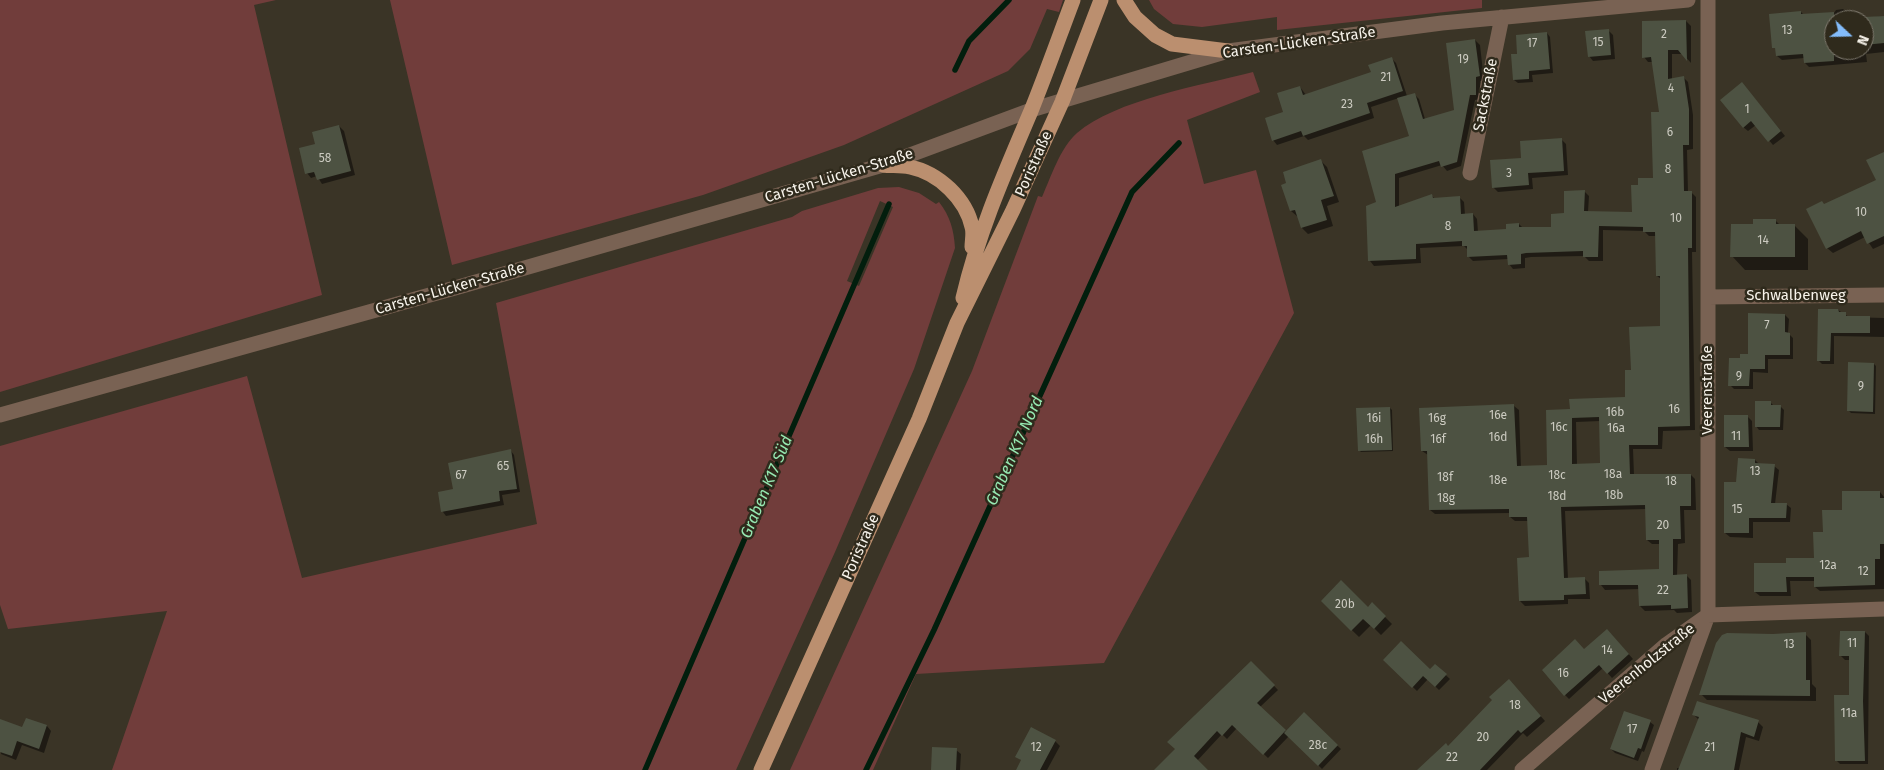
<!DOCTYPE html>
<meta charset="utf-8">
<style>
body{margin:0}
#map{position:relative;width:1884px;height:770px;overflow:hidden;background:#3a3426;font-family:"Fira Sans",sans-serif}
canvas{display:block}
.north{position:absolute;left:1824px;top:10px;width:50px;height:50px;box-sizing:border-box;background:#2f2a1c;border:1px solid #7f7a6f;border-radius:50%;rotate:111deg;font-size:14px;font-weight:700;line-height:20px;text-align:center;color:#f7f3eb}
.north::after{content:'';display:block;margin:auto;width:18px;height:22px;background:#83bcfb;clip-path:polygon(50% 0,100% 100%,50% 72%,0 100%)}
</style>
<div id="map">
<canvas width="1884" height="770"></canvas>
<div class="north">N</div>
</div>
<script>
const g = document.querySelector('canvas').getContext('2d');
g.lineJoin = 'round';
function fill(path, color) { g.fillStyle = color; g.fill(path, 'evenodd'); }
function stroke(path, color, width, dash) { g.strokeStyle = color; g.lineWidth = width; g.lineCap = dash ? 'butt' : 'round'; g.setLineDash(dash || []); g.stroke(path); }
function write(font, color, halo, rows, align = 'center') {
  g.font = font + ' "Fira Sans",sans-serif'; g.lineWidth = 5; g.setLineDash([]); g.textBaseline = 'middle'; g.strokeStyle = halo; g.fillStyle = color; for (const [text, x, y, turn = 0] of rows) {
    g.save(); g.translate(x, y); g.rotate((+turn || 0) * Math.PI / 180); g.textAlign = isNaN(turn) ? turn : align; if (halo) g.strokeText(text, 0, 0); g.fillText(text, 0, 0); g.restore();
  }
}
const green = new Path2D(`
 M0 0H276L254 5 322 295 0 392Z
 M390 0H1063L1059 12 1047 9 1030 49 1008 71 844 145 703 195 452 265Z
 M1149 0H1482V8L1277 30V17L1202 27 1173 24 1154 9Z
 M1253 72 1260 92 1187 120 1204 184 1256 170 1294 313 1104 663 916 674 873 770H790L972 371 1038 196 1042 197C1051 177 1060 148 1077 133 1115 100 1202 85 1253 72Z
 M899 187 919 193 936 204 939 202C950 216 954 230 955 248L914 369 835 552 736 770H112L167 611 8 629 0 605V446L247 376 302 578 537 524 496 303 792 217 802 211 878 188ZM880 201 893 207 859 286 847 281Z`);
const shadow = new Path2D(`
 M1843 9 1854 19 1884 16V52L1866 54 1867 62 1809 67 1805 63 1804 58 1782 60 1777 56V50L1774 47 1801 12 1804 15 1834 13 1836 10ZM1834 20H1864V50H1834Z
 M1686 21 1691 26V63L1683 54H1672V79L1684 78 1688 82 1693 115V149L1687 150 1688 192H1691L1696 197V252H1692L1695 430 1663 431 1662 449H1633L1634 475H1691L1695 479 1696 510H1684L1685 543 1678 544 1677 576H1687L1691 580 1692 612 1677 613 1674 610 1645 611 1640 606V589L1605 590 1601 585 1661 571 1660 544H1652L1647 540 1646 509 1565 511 1568 579 1584 578 1589 583 1590 599H1568V604L1525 606 1520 601 1530 559 1528 521H1515L1510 517V513L1435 514 1430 510 1428 455 1422 451 1514 406 1519 410 1521 468 1549 466 1571 410 1627 398 1632 371 1662 328 1661 279 1657 276V236H1649L1644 231 1603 230V261H1589L1584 256 1531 257 1525 258V268L1513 269 1509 264 1508 259 1473 261 1468 256V250L1464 246 1420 248 1421 263 1374 266 1370 261 1378 203 1410 137 1399 98 1371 107 1374 118 1308 140 1304 136 1277 145 1273 140 1285 113 1300 87 1306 95 1372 73 1392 59 1396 63 1407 96 1414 94 1419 99 1425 119 1455 111 1475 40 1480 45 1484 81H1480L1481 99 1475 100 1461 166 1447 171 1442 165 1399 178V207L1432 196 1435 199 1460 198 1464 202 1465 215 1473 214 1477 219 1478 232 1507 230 1519 224 1523 228H1553L1584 191 1589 196 1588 212 1633 213 1639 186 1655 179 1660 114 1653 62H1648L1644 57ZM1600 421 1601 464 1577 465 1576 422Z
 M1608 30 1613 35 1615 59 1593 61 1589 56Z
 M1547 33 1550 37 1553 73 1532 75 1533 82 1518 83 1514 80 1518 55Z
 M1746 88 1785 136 1773 145 1756 125 1748 131 1743 127Z
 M339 126 344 131 355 175 322 184 317 176 311 178 307 173 316 144Z
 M1561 139 1566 144 1568 175 1532 178 1533 189 1498 192 1493 187 1523 159Z
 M1884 153V244L1873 249 1865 237 1833 253 1827 248 1825 205 1878 181Z
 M1321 161 1327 167 1339 202 1327 206 1333 226 1308 234 1302 228 1298 217 1291 211Z
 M1775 220 1781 226H1795L1808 239V270H1745L1732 256 1755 225Z
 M1838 310 1849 317 1884 318V337L1834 336V364H1822L1818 360Z
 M1785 315 1789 319 1788 333 1793 338V359H1768V373L1753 372V389H1734L1730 385 1741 359 1749 355Z
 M1874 364 1876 366 1875 414 1851 413 1849 411Z
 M1770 402 1774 406H1780L1784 410 1783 430H1759L1756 426Z
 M1390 408 1392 410 1393 451 1361 452 1359 450Z
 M1748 417 1752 421 1753 451H1730L1725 447Z
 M511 451 514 455 520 492 502 495 504 505 446 516 443 512 454 490Z
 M1755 460 1759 464 1774 466 1779 470 1775 504H1786L1791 508 1790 522H1753V538L1730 537 1725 533 1737 484Z
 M1880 492 1884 497V589L1820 591 1815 587V581H1790L1791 596H1760L1755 592 1787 564 1815 559 1824 533 1843 511Z
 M1322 601 1368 609 1372 604 1392 624 1381 635 1371 625 1359 637Z
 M1865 632 1869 636 1868 764H1840L1836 760 1850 696V660H1845L1841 656Z
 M1611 634 1633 659 1612 678 1603 668 1569 699 1565 695 1584 651Z
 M1805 634 1811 640 1812 684 1816 688V701L1707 700 1701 694 1753 636Z
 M1385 660 1430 670 1435 665 1450 679 1439 690 1428 679 1417 691Z
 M1251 662 1278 690 1260 707 1286 732 1304 714 1341 749 1322 769 1289 736 1268 758 1237 728 1227 739 1222 734 1197 761 1207 770H1156L1177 749Z
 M1513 685 1545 721 1527 737 1523 733 1487 770H1419L1449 748 1494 700Z
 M1694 715 1758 722 1763 727 1759 741 1746 737 1739 770H1677V768H1680L1699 720Z
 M26 719 47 726 51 731 44 753 22 745 16 760 1 754 0 720 23 728Z
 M1650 722 1654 725 1644 752 1642 751 1638 761 1615 753 1611 749Z
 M1055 741 1060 746 1047 770H1020L1022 761 1017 756Z
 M956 750 961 754 960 770H933Z`);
const stream = new Path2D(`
 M955 70 969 41 1009 0
 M645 770 889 204
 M866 770 934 630 1132 192 1179 143`);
const building = new Path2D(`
 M1801 11V14L1834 12V61L1804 63 1803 54 1776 56 1775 48H1772L1769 14Z
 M1884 16V43L1864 45V17Z
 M1686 20 1687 61 1678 50H1668V79L1684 76 1689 109V145H1683L1684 191H1692V248H1688L1690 426 1658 427V445H1629L1630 474H1691V506H1680L1681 539H1673V575L1687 574 1688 608 1671 609V605L1639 606 1638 585H1599V571L1659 569V540H1646L1645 505 1561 507 1564 578 1585 577 1586 594 1564 595V600L1519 601 1517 558 1529 557 1527 517H1509V509L1429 510 1427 451H1421L1419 408 1514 404 1517 466 1547 465 1546 410 1570 409 1569 399 1625 397V370H1631L1629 327 1660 326V276H1656L1655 232H1643V227L1599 226 1598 257H1583V251L1526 253 1521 254V264L1508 265 1507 255 1467 257V246H1462V241L1416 244V259L1368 261 1366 206 1376 202 1362 151 1409 136 1397 98 1415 93 1423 119 1454 110 1446 43 1475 39 1480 76 1476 77V95H1470L1457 162 1441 167 1439 161 1395 174V207L1432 194 1433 198 1460 196 1461 214 1473 213 1474 231 1506 229V224L1519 223V227H1551V214L1564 213V191L1585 190 1584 211 1632 212 1631 185H1638V178H1653L1651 112H1659L1651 57 1642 58V21ZM1599 417 1600 463 1572 464V418Z
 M1609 29 1611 55 1588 57 1585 31Z
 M1547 32 1550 69 1529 71V79L1513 80 1511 54H1517L1516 35Z
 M1392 57 1403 91 1367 103 1370 113 1303 136 1301 131 1272 141 1265 118 1283 112 1277 93 1300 86 1303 95 1371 72 1368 65Z
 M1742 82 1781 131 1768 142 1751 121 1743 128 1720 100Z
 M339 125 351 171 317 180 314 172 305 174 299 148 315 144 312 132Z
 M1562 138 1564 171 1528 173 1529 185 1492 188 1490 160 1521 158 1520 141Z
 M1884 152V236L1867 244 1861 231 1826 249 1806 209 1822 201 1824 204 1876 180 1866 160Z
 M1321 159 1334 196 1321 200 1327 220 1301 228 1295 210 1290 211 1281 185 1286 183 1283 172Z
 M1753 219H1776V224H1795V257H1730L1731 224H1753Z
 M1818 309H1838L1839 312H1846V316H1870V333H1831L1830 361H1817Z
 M1748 313 1785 314V332L1790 333V355H1765V369H1750L1749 386H1728L1729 358H1740V354H1748Z
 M1848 362 1874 363 1873 412 1847 411Z
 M1755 401H1771V405H1781L1780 427H1755Z
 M1390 407 1392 450 1358 451 1356 408Z
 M1724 415H1748L1749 447H1724Z
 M511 449 517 489 499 491 500 501 441 512 438 492 453 489 448 463Z
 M1738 458 1755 459V463L1775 464 1771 503H1787L1786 518H1749V533H1724V482H1736Z
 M1842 491H1880V498H1884V544H1880V559H1875V585L1814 587V577H1786L1787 592H1754V563H1786V558H1814L1813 532H1823L1822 510H1842Z
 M1341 580 1368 607 1372 602 1386 616 1374 629 1363 619 1351 631 1321 601Z
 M1607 629 1629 654 1607 674 1599 665 1564 696 1542 670 1575 639 1584 649Z
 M1840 631H1865L1863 701 1865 761H1835L1834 695H1849V656H1839Z
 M1806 632V680H1810V696L1699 695 1716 643 1722 635 1727 633 1773 634Z
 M1401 641 1430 669 1435 664 1447 674 1435 687 1423 676 1412 688 1383 660Z
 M1251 661 1275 685 1257 703 1286 730 1263 755 1232 725 1222 736 1217 731 1194 756 1208 770H1154L1175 749 1167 742Z
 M1509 679 1541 716 1521 733 1518 730 1480 770H1417L1446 743 1448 746 1492 700 1489 697Z
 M1697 701 1759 720 1754 737 1741 732 1734 770H1678L1699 717 1692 715Z
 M1624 711 1651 720 1641 749 1638 748 1634 758 1610 749Z
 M1304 712 1338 745 1318 766 1284 733Z
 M26 718 47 725 39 749 17 741 12 756 0 752V719L22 727Z
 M1031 727 1056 740 1040 770H1016L1021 760 1015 757Z
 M932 747 957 748 956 770H931Z`);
const minor = new Path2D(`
 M1470 173 1502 17
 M1708 297 1884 295
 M0 415 462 286 883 165 1031 110 1228 51 1442 23 1688 0
 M1522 770 1667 644 1708 615 1884 609
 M1652 770 1708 615V0`);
const major = new Path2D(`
 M1124 0 1135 17 1155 35 1172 44 1228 51
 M883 165C891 166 902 165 910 167 939 173 966 199 972 227 974 233 972 241 972 247
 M963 298C978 233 1005 172 1031 111 1046 74 1059 37 1073 0
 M761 770 919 419 957 323 1013 210 1062 102 1101 0`);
const numberNames = [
 ["13",1787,31],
 ["2",1664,35],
 ["15",1598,43],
 ["17",1532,44],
 ["19",1463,60],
 ["21",1386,78],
 ["4",1671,89],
 ["23",1347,105],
 ["1",1747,110],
 ["6",1670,133],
 ["58",325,159],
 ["8",1668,170],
 ["3",1509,174],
 ["10",1861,213],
 ["10",1676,219],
 ["8",1448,227],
 ["14",1763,241],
 ["7",1767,326],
 ["9",1739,377],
 ["9",1861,387],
 ["16",1674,410],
 ["16b",1615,413],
 ["16e",1498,416],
 ["16i",1374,419],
 ["16g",1437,419],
 ["16c",1559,428],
 ["16a",1616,429],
 ["11",1736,437],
 ["16d",1498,438],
 ["16h",1374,440],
 ["16f",1438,440],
 ["65",503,467],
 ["13",1755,472],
 ["18a",1613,475],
 ["67",461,476],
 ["18c",1557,476],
 ["18f",1445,478],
 ["18e",1498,481],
 ["18",1671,482],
 ["18b",1614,496],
 ["18d",1557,497],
 ["18g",1446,499],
 ["15",1737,510],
 ["20",1663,526],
 ["12a",1828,566],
 ["12",1863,572],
 ["22",1663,591],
 ["20b",1345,605],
 ["11",1852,644],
 ["13",1789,645],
 ["14",1607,651],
 ["16",1563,674],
 ["18",1515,706],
 ["11a",1849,714],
 ["17",1632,730],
 ["20",1483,738],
 ["28c",1318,746],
 ["12",1036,748],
 ["21",1710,748],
 ["22",1452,758]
];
const streetNames = [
 ["Carsten-Lücken-Straße",1299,43,-8],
 ["Sackstraße",1486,95,-79],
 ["Poristraße",1034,164,-66],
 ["Carsten-Lücken-Straße",839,176,-17],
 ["Carsten-Lücken-Straße",450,289,-16],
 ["Schwalbenweg",1796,296],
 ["Veerenstraße",1708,390,-90],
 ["Poristraße",861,547,-66],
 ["Veerenholzstraße",1647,664,-39]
];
const waterNames = [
 ["Graben K17 Nord",1015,451,-66],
 ["Graben K17 Süd",767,487,-67]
];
fill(green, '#713d3b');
fill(shadow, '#0007');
stroke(stream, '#021e0d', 5.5);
fill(building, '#4d5242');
stroke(minor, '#796253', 15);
stroke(major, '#bb8f6f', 15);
write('12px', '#cccbc1', null, numberNames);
write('15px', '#f7f3eb', '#2f2a1c', streetNames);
write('italic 16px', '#96e8b1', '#2f2a1c', waterNames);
</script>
